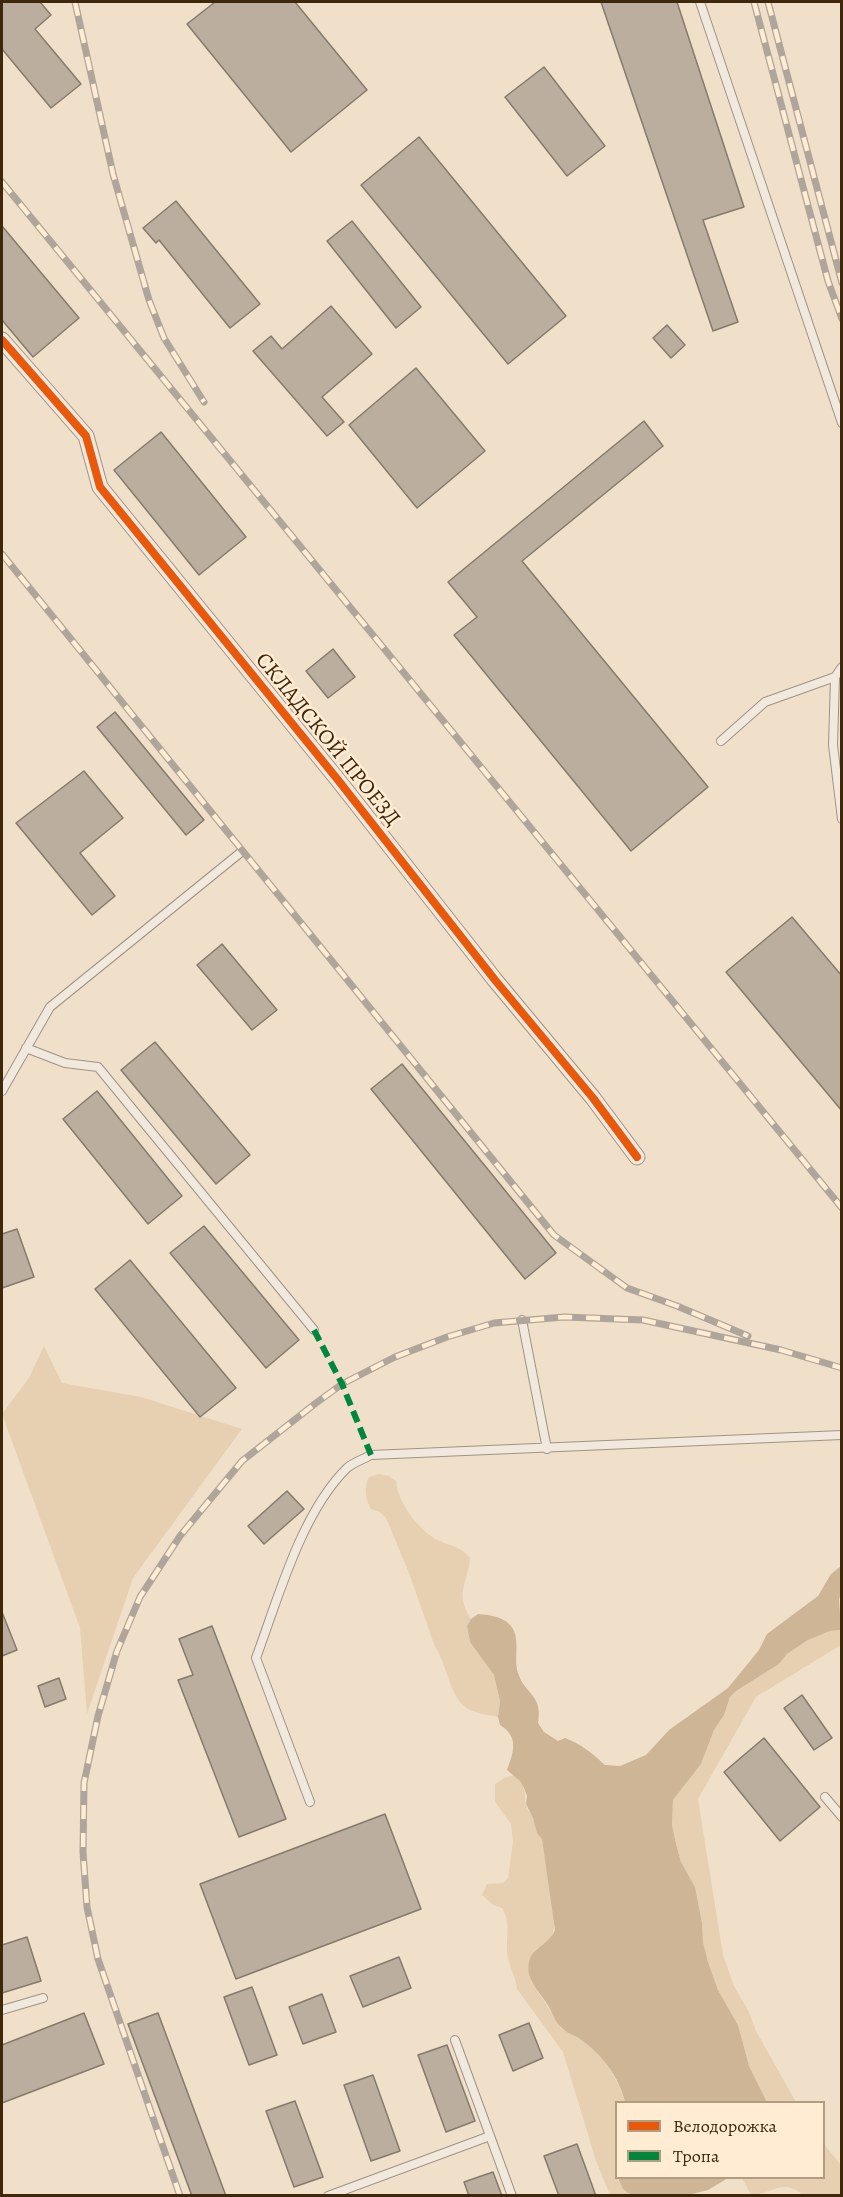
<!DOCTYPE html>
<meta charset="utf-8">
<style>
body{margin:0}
#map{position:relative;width:843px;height:2197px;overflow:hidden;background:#f0e0ca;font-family:Alegreya,serif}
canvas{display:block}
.frame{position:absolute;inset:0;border:3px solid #3f270c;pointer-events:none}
.legend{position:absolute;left:615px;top:2101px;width:210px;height:78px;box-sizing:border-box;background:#ffecd3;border:2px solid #b29d83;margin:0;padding:8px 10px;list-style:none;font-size:18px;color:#3f270c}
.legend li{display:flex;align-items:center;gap:12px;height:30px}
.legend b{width:30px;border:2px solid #b29d83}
</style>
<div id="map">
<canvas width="843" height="2197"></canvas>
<div class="frame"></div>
<ul class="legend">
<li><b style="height:8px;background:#e8590c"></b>Велодорожка</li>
<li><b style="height:8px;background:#00873e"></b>Тропа</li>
</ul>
</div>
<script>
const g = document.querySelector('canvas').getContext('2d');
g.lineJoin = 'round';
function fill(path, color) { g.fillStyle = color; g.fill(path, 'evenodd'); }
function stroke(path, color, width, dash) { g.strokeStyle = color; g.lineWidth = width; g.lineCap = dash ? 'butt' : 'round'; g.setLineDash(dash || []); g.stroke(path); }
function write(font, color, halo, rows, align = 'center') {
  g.font = font + ' Alegreya,serif'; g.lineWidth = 5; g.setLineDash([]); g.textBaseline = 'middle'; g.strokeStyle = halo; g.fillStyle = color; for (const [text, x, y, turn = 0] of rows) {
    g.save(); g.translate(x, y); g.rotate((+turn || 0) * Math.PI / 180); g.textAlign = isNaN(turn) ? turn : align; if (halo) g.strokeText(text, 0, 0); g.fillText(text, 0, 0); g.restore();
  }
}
const green = new Path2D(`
 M44 1346 62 1383 141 1397 242 1429 133 1578 87 1714 80 1628 2 1414 29 1378Z
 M379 1474 389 1476 396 1481C398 1504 420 1533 442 1542 454 1547 461 1547 470 1558 468 1584 454 1592 471 1619L467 1626 470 1642 494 1675 500 1701 498 1717C489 1715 479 1714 470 1710 449 1700 448 1665 435 1647L409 1573 386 1518 380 1512 371 1509C365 1499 364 1486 369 1477Z
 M841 1630V1645L756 1697 698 1799 723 1955 734 1986 749 2012 756 2031 796 2102H767L749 2066 738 2025 718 1990 708 1962 703 1942 702 1923 695 1887 681 1862 676 1844 672 1825 673 1800 701 1764 714 1730 724 1715 730 1697 736 1691 779 1664 787 1654 808 1640 830 1631Z
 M514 1775C528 1788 523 1790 526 1805 527 1810 531 1813 533 1818 536 1826 536 1832 542 1839L555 1922 552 1938 536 1949 531 1981 562 2029 583 2041 596 2051 607 2064 619 2086 625 2102H616V2178L631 2195H610L596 2161 563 2052 517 1989C516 1978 511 1971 509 1961 503 1942 513 1926 502 1908L493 1905 482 1895 487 1884 503 1883 508 1878 513 1842 511 1824 495 1802V1784L504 1778Z
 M824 2144 841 2165V2195H803C783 2177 771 2195 751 2195L742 2178H824Z`);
const water = new Path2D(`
 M841 1566V1594L839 1599 841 1630 830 1631 808 1640 787 1654 779 1664 736 1691 730 1697 724 1715 714 1730 701 1764 673 1800 672 1825 676 1844 681 1862 695 1887 702 1923 703 1942 708 1962 718 1990 738 2025 749 2066 767 2102H625C619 2077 602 2054 580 2039 574 2035 566 2033 561 2027 555 2022 553 2014 549 2007 541 1993 525 1980 529 1962 532 1947 549 1945 555 1930L542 1839 537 1833 533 1818 526 1804 527 1796 524 1788 520 1781 507 1770C514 1751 519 1737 500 1725L498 1717 500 1701 494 1675 470 1642 467 1626 471 1619 478 1614C488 1615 501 1616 509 1624 522 1636 513 1658 518 1673 525 1695 543 1694 538 1723L544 1732 558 1741 565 1738C581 1744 592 1753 605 1765L620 1766 646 1755 669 1730 728 1688 759 1650 767 1634 818 1596 831 1574Z
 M618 2178H728L708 2190 688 2195H631L623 2189Z`);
const building = new Path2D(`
 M2 2H40L51 15 35 29 81 84 51 108 2 49Z
 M215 2H295L367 90 291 152 187 24Z
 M601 2H677L744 207 703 220 738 322 713 331Z
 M544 67 605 146 567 176 505 97Z
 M419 137 566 316 508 364 361 185Z
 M176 201 260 304 230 328 159 240 156 243 143 228Z
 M352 221 421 307 396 328 327 241Z
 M2 226 79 318 33 357 2 320Z
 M331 306 372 354 322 397 344 422 327 436 253 351 271 336 282 349Z
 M667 325 685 345 671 358 653 338Z
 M416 368 485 451 417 508 349 425Z
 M644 421 663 446 522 561 708 787 631 851 454 635 477 617 448 582Z
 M161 432 246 537 199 575 114 470Z
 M333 649 355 677 328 698 306 671Z
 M115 712 204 820 186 835 97 727Z
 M84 771 123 818 80 853 115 896 92 915 16 823Z
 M792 917 842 976V1111L726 972Z
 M222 944 277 1010 252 1030 197 965Z
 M155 1042 250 1155 216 1184 121 1070Z
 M402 1064 556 1253 525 1279 371 1089Z
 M97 1091 182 1196 148 1224 63 1119Z
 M204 1226 299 1340 266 1368 170 1253Z
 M17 1229 34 1277 2 1288V1234Z
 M130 1260 236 1388 200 1417 95 1289Z
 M287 1491 304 1509 264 1544 248 1526Z
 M2 1612 17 1650 2 1656Z
 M212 1626 286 1819 239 1837 178 1680 193 1675 179 1639Z
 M59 1678 66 1699 45 1707 38 1686Z
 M802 1695 832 1738 814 1750 784 1708Z
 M764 1738 820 1807 780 1841 724 1772Z
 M385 1814 421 1909 236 1979 200 1884Z
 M27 1937 41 1981 2 1993V1945Z
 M399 1957 411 1988 363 2007 350 1976Z
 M252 1987 277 2055 249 2065 224 1997Z
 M322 1994 336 2032 303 2044 289 2007Z
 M84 2013 104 2064 2 2103V2045Z
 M158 2013 226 2196H192L128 2024Z
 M529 2023 543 2058 513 2071 499 2035Z
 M447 2045 475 2121 446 2132 418 2055Z
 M373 2075 400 2151 371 2161 344 2085Z
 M295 2101 323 2177 294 2187 266 2111Z
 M577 2144 596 2196H559L544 2156Z
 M493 2172 502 2196H469L464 2182Z`);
const service = new Path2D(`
 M700 2 842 423
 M835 677 833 745 842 819
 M721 741 765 702 835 677 842 667
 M26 1048 65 1063 98 1067 314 1330
 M2 1091 50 1007 240 853
 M522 1320 547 1449
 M825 1797 842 1817
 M310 1802 256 1658C278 1599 301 1513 347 1468 354 1462 364 1459 371 1455L842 1435
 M2 2010 43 1998
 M455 2040 512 2196
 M328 2196 490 2136`);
const minor = new Path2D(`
 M2 340 86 436 100 487 338 780 495 980 593 1098 637 1157`);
const rail = new Path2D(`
 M75 2 113 174 149 300 164 338 204 402
 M754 2 828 281 842 319
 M768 2 842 283
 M2 182 842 1208
 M2 554 554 1235 627 1288 677 1306 748 1336
 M180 2196 98 1959 87 1907 83 1852 84 1783 98 1716 117 1651 140 1597 180 1536 242 1461 316 1403 342 1384 395 1357 447 1337 494 1323 564 1317 643 1320 781 1350 842 1368`);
const quiet = new Path2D(`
 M314 1330 342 1384 371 1455`);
const cycleway = new Path2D(`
 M2 340 86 436 100 487 338 780 495 980 593 1098 637 1157`);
const streetNames = [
 ["СКЛАДСКОЙ ПРОЕЗД",327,740,51]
];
fill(green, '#e6d0b1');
fill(water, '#cdb596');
fill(building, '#bbae9e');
stroke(building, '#857a6b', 1.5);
stroke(service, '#9f9384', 10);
stroke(minor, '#9f9384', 17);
stroke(service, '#f1e8de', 8);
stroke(minor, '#f1e8de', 15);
stroke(rail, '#afa59a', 7);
stroke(rail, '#ffecd3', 4.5, [14]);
stroke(quiet, '#00873e', 6, [12, 6]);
stroke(cycleway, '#e8590c', 8);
write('22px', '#3f270c', '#ffecd3', streetNames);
</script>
